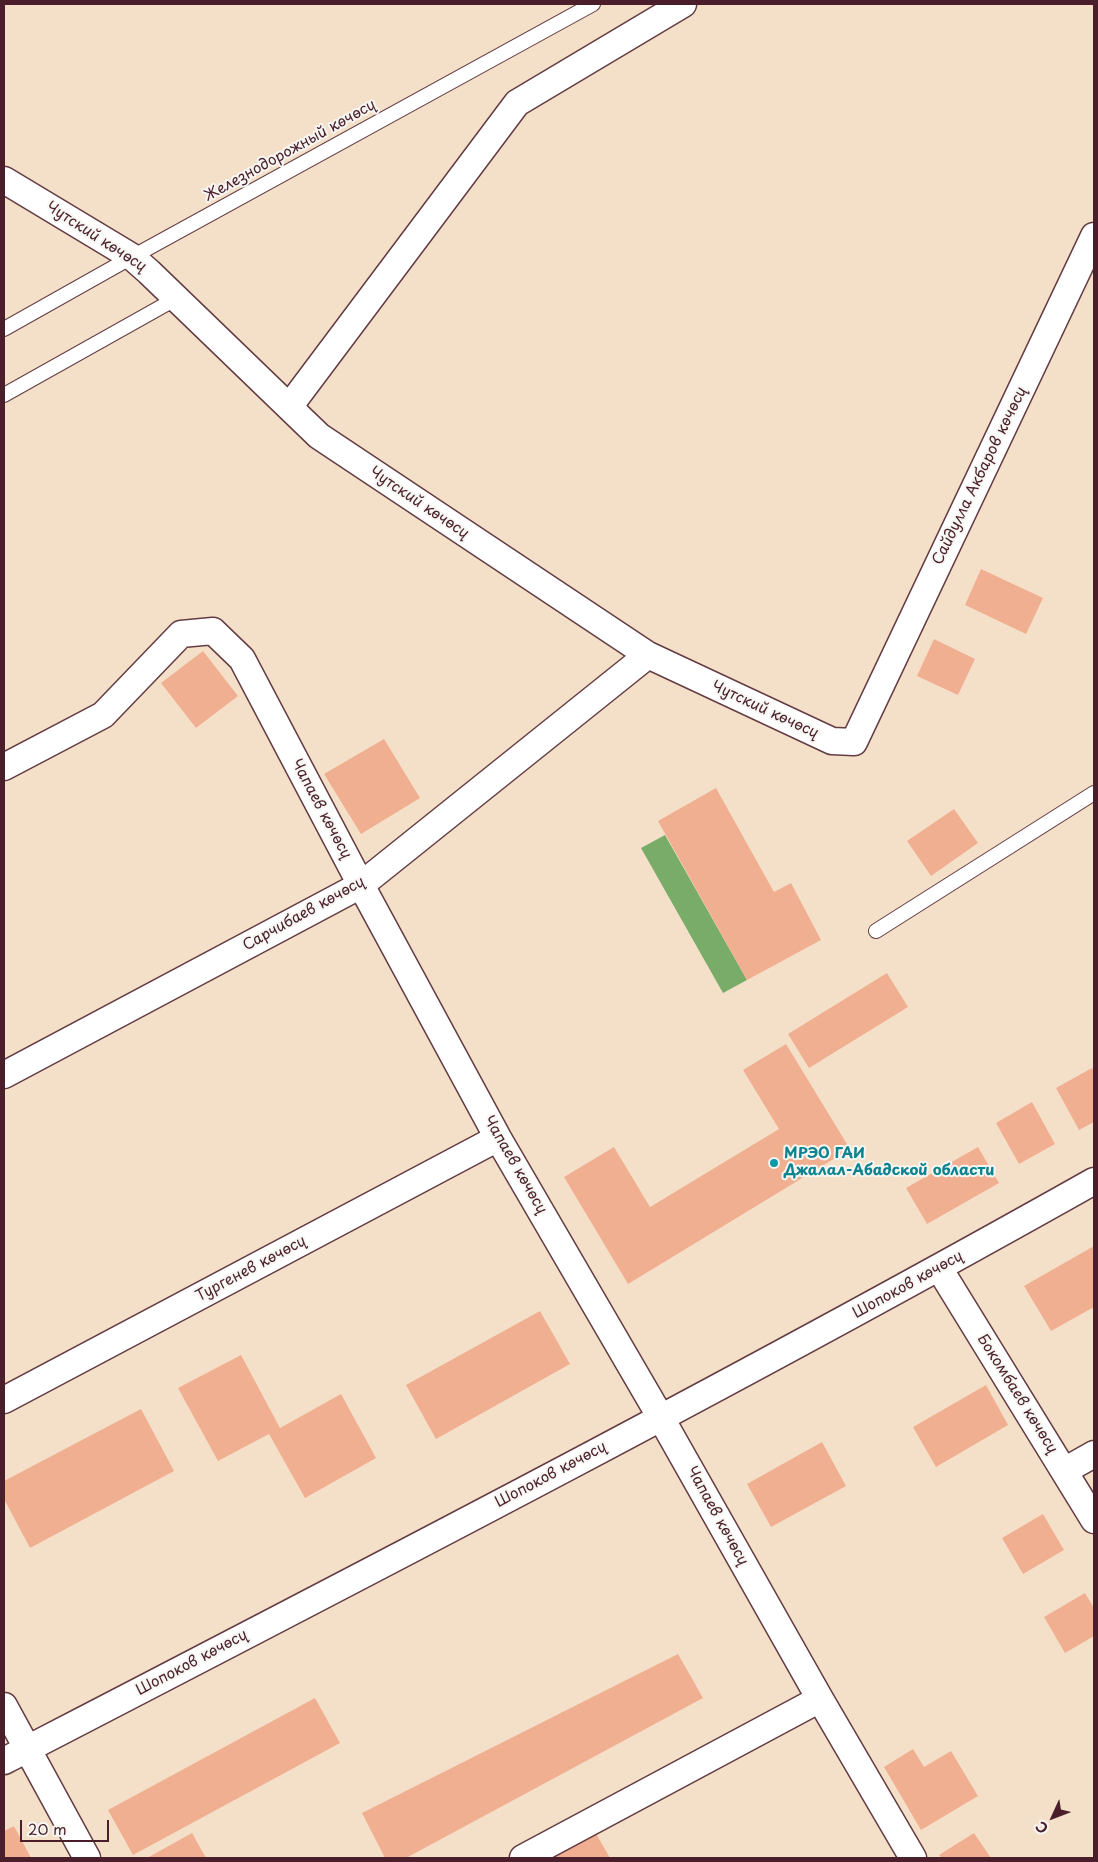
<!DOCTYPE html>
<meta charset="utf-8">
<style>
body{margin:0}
#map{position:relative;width:1098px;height:1862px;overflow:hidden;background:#f4e0c8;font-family:"Playpen Sans",sans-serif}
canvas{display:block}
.frame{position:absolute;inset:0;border:5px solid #4a1f2b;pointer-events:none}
.north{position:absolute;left:1028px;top:1792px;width:50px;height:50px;-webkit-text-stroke:4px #f6f6f2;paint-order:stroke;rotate:227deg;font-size:14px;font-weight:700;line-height:20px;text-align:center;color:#4a1f2b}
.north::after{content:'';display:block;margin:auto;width:18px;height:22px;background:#4a1f2b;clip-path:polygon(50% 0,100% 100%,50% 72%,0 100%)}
.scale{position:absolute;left:20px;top:1820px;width:89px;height:22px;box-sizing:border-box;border:2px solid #4a1f2b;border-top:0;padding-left:6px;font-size:15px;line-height:18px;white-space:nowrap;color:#4a1f2b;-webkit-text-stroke:4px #f6f6f2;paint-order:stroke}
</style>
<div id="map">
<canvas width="1098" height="1862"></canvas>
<div class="frame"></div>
<div class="north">С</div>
<div class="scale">20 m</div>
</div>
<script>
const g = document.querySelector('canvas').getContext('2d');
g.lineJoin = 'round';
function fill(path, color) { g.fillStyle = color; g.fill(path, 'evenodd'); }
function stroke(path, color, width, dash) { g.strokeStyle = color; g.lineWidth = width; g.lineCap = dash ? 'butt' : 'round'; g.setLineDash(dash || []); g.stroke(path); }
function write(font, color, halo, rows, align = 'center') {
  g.font = font + ' "Playpen Sans",sans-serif'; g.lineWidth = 4; g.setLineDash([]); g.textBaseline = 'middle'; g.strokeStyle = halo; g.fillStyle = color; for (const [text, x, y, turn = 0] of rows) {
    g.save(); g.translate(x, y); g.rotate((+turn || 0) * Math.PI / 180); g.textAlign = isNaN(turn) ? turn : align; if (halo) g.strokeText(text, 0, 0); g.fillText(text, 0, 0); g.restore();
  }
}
const forest = new Path2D(`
 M665 835 747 980 723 993 641 848Z`);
const building = new Path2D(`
 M981 569 1043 598 1026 634 965 605Z
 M934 639 975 659 958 695 917 676Z
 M203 651 238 696 196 728 161 683Z
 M384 739 420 798 361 834 324 774Z
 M716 788 774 892 791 883 821 940 747 980 658 821Z
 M954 809 978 843 931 876 907 841Z
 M887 973 908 1007 809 1068 788 1034Z
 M786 1044 850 1149 628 1284 564 1177 614 1147 650 1207 779 1129 743 1070Z
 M1092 1068 1094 1072V1122L1079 1130 1056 1088Z
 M1032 1102 1055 1144 1019 1164 996 1123Z
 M978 1147 999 1183 927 1224 906 1188Z
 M1094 1246V1307L1051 1331 1024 1286Z
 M540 1311 570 1364 436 1439 406 1385Z
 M241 1355 280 1428 341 1394 376 1458 305 1498 269 1434 218 1461 178 1388Z
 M986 1385 1008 1425 936 1467 913 1427Z
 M141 1409 174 1471 30 1548 4 1499V1481Z
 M822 1442 846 1486 771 1527 747 1484Z
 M1043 1514 1064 1550 1023 1574 1002 1538Z
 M1085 1593 1094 1608V1636L1065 1653 1044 1617Z
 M678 1654 703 1698 406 1858H385L362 1813Z
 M315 1698 340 1743 133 1855 108 1810Z
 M913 1749 924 1767 951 1751 978 1796 921 1830 884 1767Z
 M14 1826 31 1858H4V1831Z
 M595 1832 610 1858H548Z
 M192 1833 206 1858H147Z
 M974 1833 991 1858H942L939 1855Z`);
const service = new Path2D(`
 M4 329 132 257 593 4
 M4 395 177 298
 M876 931 1094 793`);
const minor = new Path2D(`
 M4 180 132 257 149 272 319 436 648 655 832 741 854 742 1094 236
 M289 407 517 103 683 4
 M4 767 103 715 181 634 213 631 242 659 361 885 498 1138 661 1418 820 1699 913 1858
 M4 1075 361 885 648 655
 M939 1268 1094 1520
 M4 1400 498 1138
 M1064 1471 1094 1454
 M4 1706 87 1858
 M4 1761C369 1572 735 1383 1094 1181
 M523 1858 820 1699`);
const markers = [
 [774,1163,5,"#0f9aa8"]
];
const streetNames = [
 ["Железнодорожный көчөсү",290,151,-29],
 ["Чутский көчөсү",96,237,33],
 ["Сайдулла Акбаров көчөсү",980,476,-64],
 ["Чутский көчөсү",419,503,34],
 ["Чутский көчөсү",765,710,25],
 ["Чапаев көчөсү",321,809,62],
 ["Сарчибаев көчөсү",304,914,-29],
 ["Чапаев көчөсү",515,1165,60],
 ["Тургенев көчөсү",251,1269,-28],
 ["Шопоков көчөсү",908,1285,-29],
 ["Бокомбаев көчөсү",1017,1394,58],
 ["Шопоков көчөсү",551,1475,-28],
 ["Чапаев көчөсү",717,1516,61],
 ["Шопоков көчөсү",192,1663,-28]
];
const cultureNames = [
 ["МРЭО ГАИ",784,1154],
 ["Джалал-Абадской области",784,1171]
];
fill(forest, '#79ac68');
fill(building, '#f1af92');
stroke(service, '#643c43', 16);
stroke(minor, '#643c43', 29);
stroke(service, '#fff', 14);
stroke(minor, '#fff', 26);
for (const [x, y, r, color] of markers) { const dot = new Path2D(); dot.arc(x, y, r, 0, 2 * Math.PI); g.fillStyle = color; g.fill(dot); stroke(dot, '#f6f6f2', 2); }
write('15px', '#4a1f2b', '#f6f6f2', streetNames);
write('bold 15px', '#0d838f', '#f6f6f2', cultureNames, 'left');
</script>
